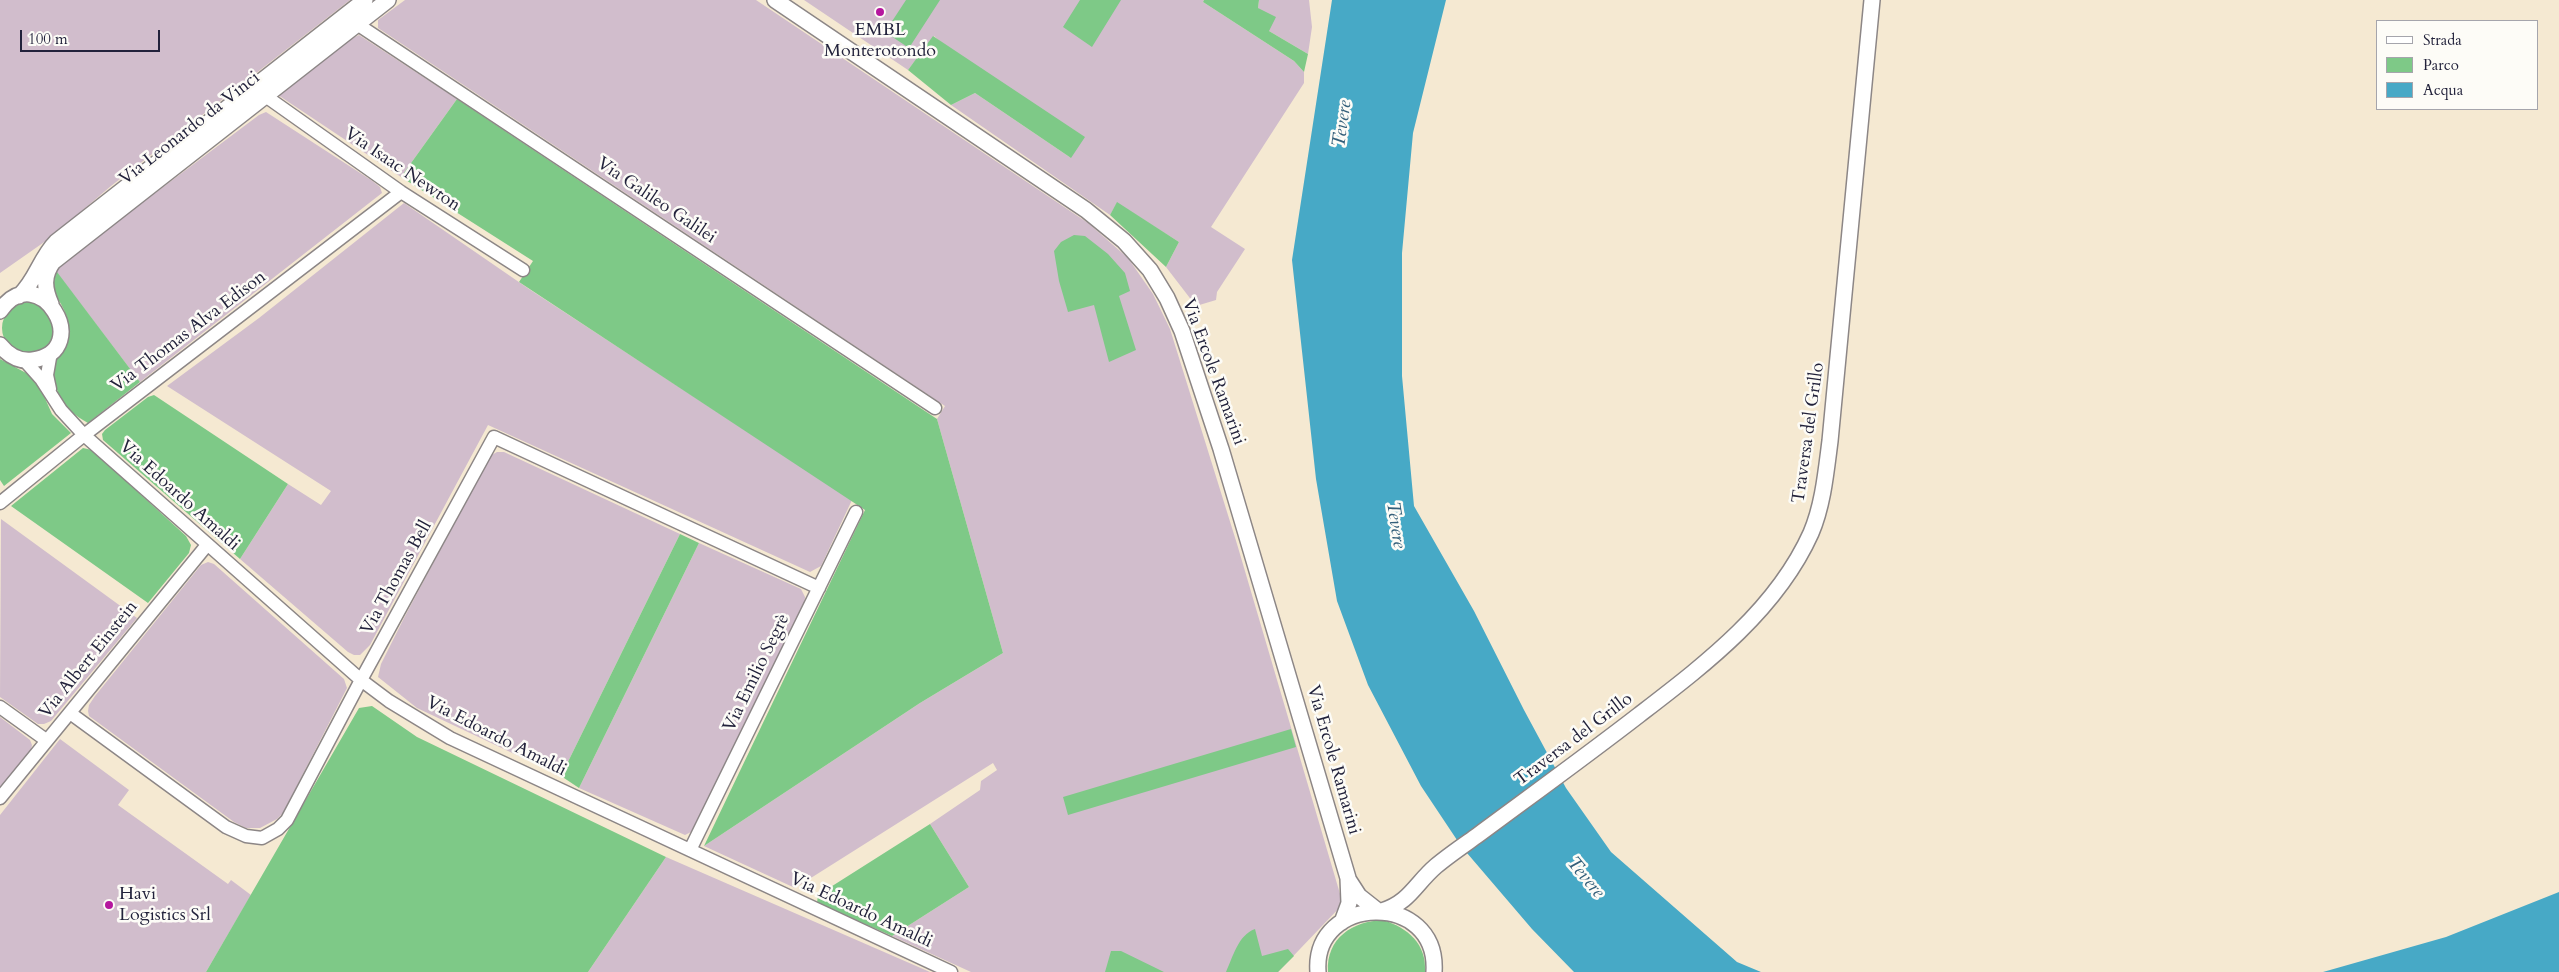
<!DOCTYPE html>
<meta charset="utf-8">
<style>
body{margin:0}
#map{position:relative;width:2559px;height:972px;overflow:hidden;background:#f5e9d2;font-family:Cardo,serif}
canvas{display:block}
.legend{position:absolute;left:2376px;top:20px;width:162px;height:90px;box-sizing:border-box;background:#fdfcf7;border:1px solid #a5a5ac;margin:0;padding:6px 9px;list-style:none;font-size:15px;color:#22223b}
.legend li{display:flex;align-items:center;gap:10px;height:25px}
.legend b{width:25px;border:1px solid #a5a5ac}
.scale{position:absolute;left:20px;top:30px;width:140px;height:22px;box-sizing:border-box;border:2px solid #22223b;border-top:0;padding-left:6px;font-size:15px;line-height:18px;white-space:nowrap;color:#22223b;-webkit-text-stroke:4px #fdfcf7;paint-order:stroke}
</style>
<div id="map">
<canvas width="2559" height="972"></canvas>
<ul class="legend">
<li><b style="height:6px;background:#fff"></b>Strada</li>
<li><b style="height:14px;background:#7ec987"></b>Parco</li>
<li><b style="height:14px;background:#47a9c6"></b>Acqua</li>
</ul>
<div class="scale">100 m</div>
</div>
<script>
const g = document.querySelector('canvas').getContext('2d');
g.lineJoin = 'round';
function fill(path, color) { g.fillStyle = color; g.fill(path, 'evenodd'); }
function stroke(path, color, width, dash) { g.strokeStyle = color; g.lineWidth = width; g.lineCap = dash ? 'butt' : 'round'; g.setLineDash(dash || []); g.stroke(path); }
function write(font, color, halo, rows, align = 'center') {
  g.font = font + ' Cardo,serif'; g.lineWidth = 5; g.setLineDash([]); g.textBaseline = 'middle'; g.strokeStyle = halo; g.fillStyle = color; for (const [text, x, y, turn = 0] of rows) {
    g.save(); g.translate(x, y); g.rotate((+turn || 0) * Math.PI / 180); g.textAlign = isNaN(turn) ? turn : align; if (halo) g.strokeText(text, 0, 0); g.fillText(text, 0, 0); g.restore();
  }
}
const industrial = new Path2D(`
 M0 0H350L111 186 50 238 0 273Z
 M405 0H756L1088 223 1128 258 1153 294 1170 329 1237 544 1343 904 1278 972H971L892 936 969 887 930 824 980 790 981 781 997 770 993 763 795 888 704 846 920 703 1003 653 937 419 945 406 378 28V20Z
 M804 0H1204L1203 2 1294 61 1304 72V83L1211 227 1245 249 1217 292 1216 300 1196 306 1166 267 1179 242 1117 203 1110 215 951 105 975 93 1071 158 934 36 908 70Z
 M1259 0H1309L1312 27 1308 54 1269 31 1258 8Z
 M359 35 457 99 401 177 278 95 345 42Z
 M266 112 371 180 380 187 382 193 140 382 54 269 259 115Z
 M404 203 529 289 852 500 821 566 810 572 488 425 370 645 360 655H354L348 652 240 559 288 484 321 505 331 491 167 386 259 318Z
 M497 452H504L680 534 561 776 417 708 378 677 381 664 404 618 490 456Z
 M1 519 137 618 51 721 44 724H38L0 697Z
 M699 543 801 589 805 597 804 606 693 831 685 835 579 788Z
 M208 562 214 564 344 679 347 688 283 813 277 819 260 828H246L234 822 89 716 88 711 89 705 95 696 201 565Z
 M0 717 30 740 32 745 31 750 0 789Z
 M60 739 129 790 118 805 228 884 231 880 251 895 206 972H0V815Z
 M666 857 930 972H588Z`);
const green = new Path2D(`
 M906 0H940L909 48 885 32Z
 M1080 0H1121L1092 47 1063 27Z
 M1204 0H1259L1258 8 1276 17 1269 31 1308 54 1304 72 1294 61 1203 2Z
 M933 36 1085 137 1071 158 975 93 951 105 908 70Z
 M457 99 937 419 1003 653 920 703 704 846 865 510 519 282 533 261 401 177Z
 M1117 202 1179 242 1166 267 1110 215Z
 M1074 235 1085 236 1108 254 1125 273 1130 291 1119 296 1136 350 1109 362 1094 305 1068 312 1059 281 1054 251 1061 242Z
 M54 268 140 382 88 423C60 407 57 396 52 366 74 329 74 322 50 287Z
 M2 328a26 26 0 1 1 52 0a26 26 0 1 1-52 0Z
 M0 359 28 374 40 387 52 414 71 433 4 486 0 480Z
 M154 395 288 484 240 559 103 440 102 434 105 430 148 397Z
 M83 448 92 450 186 536 191 545 189 553 148 603 11 506Z
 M680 534 699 543 579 788 561 776Z
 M372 706 417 737 666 857 588 972H206L359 708Z
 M1291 729 1296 747 1068 815 1063 797Z
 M930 824 969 887 892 936 817 903 818 895Z
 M1383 920C1408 928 1427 944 1425 972H1328C1326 938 1353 921 1383 920Z
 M1255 929 1262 956 1288 949 1294 956 1278 972H1226C1233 957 1238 935 1255 929Z
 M1111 951H1121L1164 972H1105Z`);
const water = new Path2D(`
 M1332 0H1446L1413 133 1402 253V376L1414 506 1474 611 1524 710 1566 788 1611 852 1737 962 1761 972H1574L1532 929 1461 846 1421 786 1368 685 1337 601 1316 479 1292 260Z
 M2559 892V972H2323L2446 937Z`);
const minor = new Path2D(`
 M357 24 935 408
 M264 95 401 192 523 270
 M25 361 41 379 61 410 84 435 361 680 389 701 450 738 951 972
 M50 389 47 375 51 352
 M0 503 84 435 401 192
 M0 707 46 740
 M70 713 226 827 246 836 262 838 278 829 287 820 361 680 494 437 819 588
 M0 798 207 545
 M690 850 856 512`);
const major = new Path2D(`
 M775 0 1086 210 1124 241 1150 270 1167 298 1182 331 1221 449 1348 878 1349 903 1342 922
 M19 296C36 281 40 258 56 242L365 0
 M51 304C44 288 43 276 53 262L388 0
 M0 311C38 256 96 350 33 360 19 362 8 355 0 345
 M1348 879 1359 896 1378 911
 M1382 911C1410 902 1415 884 1436 866 1449 855 1464 845 1478 835 1532 795 1586 756 1639 715 1704 665 1776 611 1811 533 1823 505 1826 472 1830 441L1872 0
 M1318 972C1312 894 1439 890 1434 972`);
const markers = [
 [880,12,5,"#b5179e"],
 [109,905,5,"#b5179e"]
];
const poiNames = [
 ["EMBL",880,31],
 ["Monterotondo",880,52],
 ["Havi",119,895,"left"],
 ["Logistics Srl",119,916,"left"]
];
const streetNames = [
 ["Via Leonardo da Vinci",190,129,-38],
 ["Via Isaac Newton",402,170,34],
 ["Via Galileo Galilei",656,201,34],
 ["Via Thomas Alva Edison",189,332,-37],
 ["Via Ercole Ramarini",1213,372,70],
 ["Traversa del Grillo",1809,433,-82],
 ["Via Edoardo Amaldi",179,496,42],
 ["Via Thomas Bell",397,578,-61],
 ["Via Albert Einstein",89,660,-51],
 ["Via Emilio Segrè",757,673,-64],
 ["Via Edoardo Amaldi",496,737,27],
 ["Traversa del Grillo",1574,740,-37],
 ["Via Ercole Ramarini",1333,760,74],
 ["Via Edoardo Amaldi",861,911,25]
];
const waterNames = [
 ["Tevere",1343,124,-82],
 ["Tevere",1395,525,81],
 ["Tevere",1585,878,50]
];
fill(industrial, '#d1bdcc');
fill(green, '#7ec987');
fill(water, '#47a9c6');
stroke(minor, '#8c8686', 15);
stroke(major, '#8c8686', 18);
stroke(minor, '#fff', 12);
stroke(major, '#fff', 15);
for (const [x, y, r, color] of markers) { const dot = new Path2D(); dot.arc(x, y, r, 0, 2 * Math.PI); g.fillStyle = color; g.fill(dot); stroke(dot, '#fdfcf7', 2); }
write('18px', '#22223b', '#fdfcf7', poiNames);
write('18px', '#22223b', '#fdfcf7', streetNames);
write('italic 19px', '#335f7a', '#fdfcf7', waterNames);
</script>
